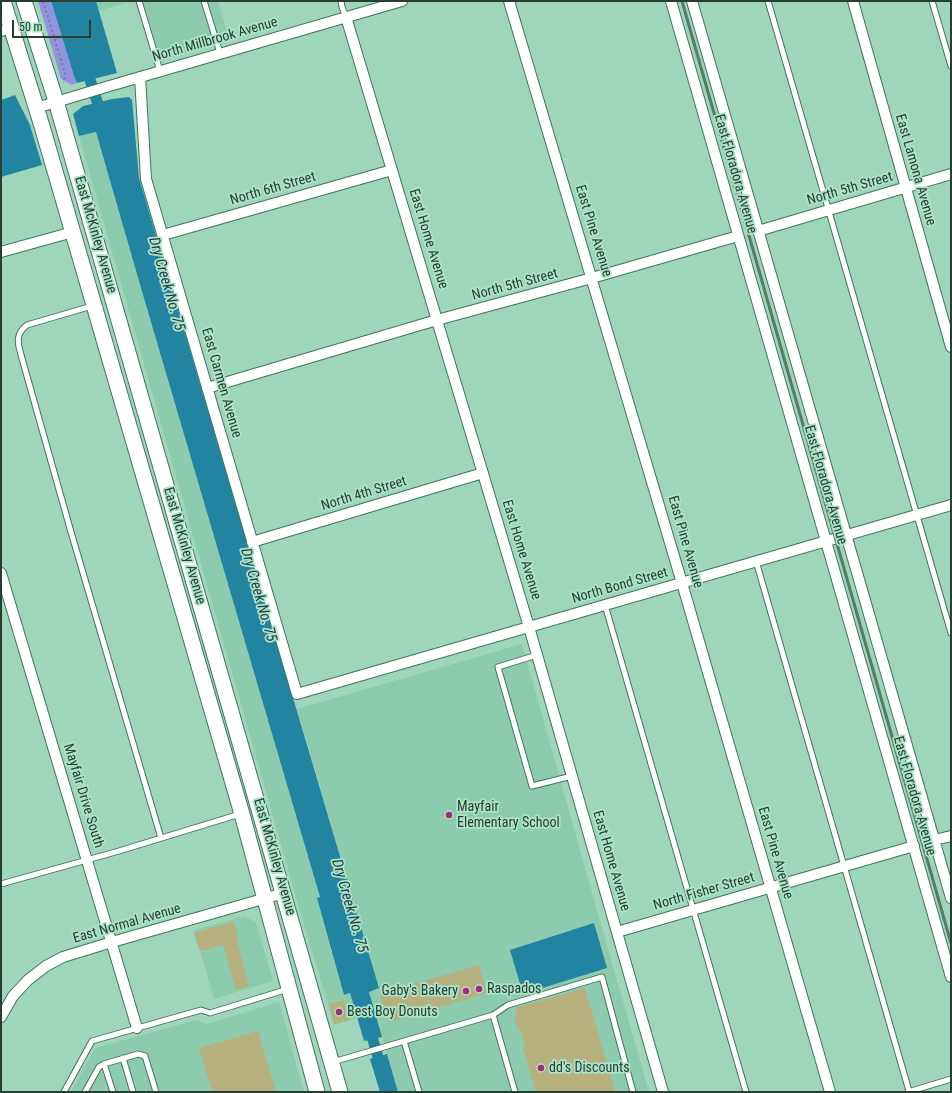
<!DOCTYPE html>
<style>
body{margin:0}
#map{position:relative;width:952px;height:1093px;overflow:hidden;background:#9fd6bb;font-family:"Roboto Condensed",sans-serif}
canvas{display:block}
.frame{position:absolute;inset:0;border:2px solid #273e33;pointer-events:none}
.scale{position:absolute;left:12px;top:20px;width:79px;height:18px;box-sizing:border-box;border:2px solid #273e33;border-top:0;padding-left:5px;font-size:12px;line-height:14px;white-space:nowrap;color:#273e33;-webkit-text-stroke:3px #ace3c8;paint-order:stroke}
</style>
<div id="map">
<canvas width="952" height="1093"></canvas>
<div class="frame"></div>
<div class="scale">50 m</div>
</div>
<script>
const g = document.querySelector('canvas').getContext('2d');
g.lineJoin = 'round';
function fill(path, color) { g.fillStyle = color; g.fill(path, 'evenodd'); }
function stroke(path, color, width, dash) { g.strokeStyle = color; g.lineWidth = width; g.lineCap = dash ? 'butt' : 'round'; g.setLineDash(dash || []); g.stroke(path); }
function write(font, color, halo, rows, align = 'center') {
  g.font = font + ' "Roboto Condensed",sans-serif'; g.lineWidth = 3.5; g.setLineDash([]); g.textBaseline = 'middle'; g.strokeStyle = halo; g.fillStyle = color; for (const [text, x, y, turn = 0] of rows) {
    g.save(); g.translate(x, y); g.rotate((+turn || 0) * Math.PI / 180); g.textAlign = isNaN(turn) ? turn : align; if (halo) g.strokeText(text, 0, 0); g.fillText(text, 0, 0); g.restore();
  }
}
const built = new Path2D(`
 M96 1H132L99 11Z
 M141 1H218L229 40 158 61Z
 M96 131 141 288 320 897 317 899 344 995 350 993 357 1018 334 1025 298 904 79 136Z
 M522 644 600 921 649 1092H398L369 992 379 988 297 709Z
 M244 916 256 922 273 981 214 999 194 930Z
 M279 1002 304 1092H71L95 1048 196 1020 207 1024Z`);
const green = new Path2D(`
 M38 1H51L74 76 77 83 72 85 61 79Z`);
const water = new Path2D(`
 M51 1H96L117 73 77 83 74 76Z
 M15 95 30 125 42 165 1 177V100Z
 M129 97 132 100 139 178 379 988 369 992 382 1037 364 1041 350 993 344 995 317 898 320 897 141 288 96 132 79 136 73 114 83 106 112 99Z
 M594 923 607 968 523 994 510 950Z
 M387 1054 398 1092H380L370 1059Z`);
const canal = new Path2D(`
 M86 67 102 117
 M369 1026 388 1092`);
const building = new Path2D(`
 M234 922 239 940 237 941 249 986 236 990 223 945 202 951 199 949 194 933Z
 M479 965 487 993 389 1022 380 994Z
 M585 988 615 1092H536L523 1048 525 1047 520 1029 517 1030 514 1017 517 1016 515 1008Z
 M344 1000 350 1020 334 1024 329 1004Z
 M258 1031 276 1092H212L199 1048Z`);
const path = new Path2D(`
 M43 1 65 73 64 83`);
const lane = new Path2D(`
 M139 1 160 71
 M204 1 220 53
 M341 1 342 7 346 17
 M768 1 951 633
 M932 1 951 66
 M92 306 27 325C13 336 19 346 23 362L71 532 161 838
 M756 561 909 1091
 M605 605 746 1092
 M537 655 498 667 532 786 572 776
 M1 884 119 851 240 814
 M493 1015 508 1005 602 977 633 1092
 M404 1041 419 1092
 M123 1058 133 1092
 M333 1062 493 1015 515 1092
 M104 1064 113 1092
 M64 1092 92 1041 201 1010 210 1013 288 989
 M85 1092 99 1067 104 1064 138 1054 145 1056 156 1092
 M908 1092 951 1079`);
const street = new Path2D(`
 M509 1 682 583 830 1092
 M671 1 951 977
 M692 1 951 898
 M853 1 951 347
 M346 17 529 627 663 1092
 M1 31 11 28
 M140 77 146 179 297 694 951 505
 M36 108 106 87 402 1
 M758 231 951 174
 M163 235 392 170
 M1 252 73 232
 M207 388 437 320 592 278 738 236
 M252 542 483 473
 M1 573 137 1028
 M934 840 951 836
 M617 932 914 846
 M1 1017 13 996 28 980 46 966 63 957 112 942 284 893`);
const secondary = new Path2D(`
 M3 1 41 123 242 814 317 1092
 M24 1 56 101 340 1092`);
const rail = new Path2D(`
 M682 1 951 943`);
const markers = [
 [449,815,4,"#a62b80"],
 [479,989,4,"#a62b80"],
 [466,991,4,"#a62b80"],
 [339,1012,4,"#a62b80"],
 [541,1068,4,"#a62b80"]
];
const streetNames = [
 ["North Millbrook Avenue",215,40,-16],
 ["East Lamona Avenue",915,170,74],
 ["East Floradora Avenue",735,174,74],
 ["North 6th Street",273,189,-16],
 ["North 5th Street",850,189,-16],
 ["East Pine Avenue",593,231,73],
 ["East McKinley Avenue",95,235,74],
 ["East Home Avenue",428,239,73],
 ["North 5th Street",515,285,-15],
 ["East Carmen Avenue",221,383,74],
 ["East Floradora Avenue",825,485,74],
 ["North 4th Street",364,494,-17],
 ["East Pine Avenue",685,542,74],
 ["East McKinley Avenue",184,546,74],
 ["East Home Avenue",521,550,73],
 ["North Bond Street",620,586,-16],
 ["Mayfair Drive South",83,796,73],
 ["East Floradora Avenue",914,796,74],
 ["East Pine Avenue",775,853,74],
 ["East McKinley Avenue",274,857,74],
 ["East Home Avenue",611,861,74],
 ["North Fisher Street",704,892,-16],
 ["East Normal Avenue",127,924,-16]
];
const poiNames = [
 ["Mayfair",457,807],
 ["Elementary School",457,823],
 ["Raspados",487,989],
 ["Gaby's Bakery",458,991,"right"],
 ["Best Boy Donuts",347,1012],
 ["dd's Discounts",549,1068]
];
const waterNames = [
 ["Dry Creek No. 75",166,284,74],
 ["Dry Creek No. 75",258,595,74],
 ["Dry Creek No. 75",349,906,74]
];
fill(built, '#8dcbae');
fill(green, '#9392e2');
fill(water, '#2284a1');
stroke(canal, '#2284a1', 11);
fill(building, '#b5b07e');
stroke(lane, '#41745d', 7);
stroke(street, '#41745d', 12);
stroke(secondary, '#41745d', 17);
stroke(path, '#628876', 2, [2, 3]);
stroke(lane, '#fff', 5);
stroke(street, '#fff', 10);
stroke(secondary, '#fff', 15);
stroke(rail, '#577b6a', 3);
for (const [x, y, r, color] of markers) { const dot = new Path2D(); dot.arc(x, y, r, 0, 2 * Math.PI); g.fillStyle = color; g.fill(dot); stroke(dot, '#ace3c8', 1.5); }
write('14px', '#273e33', '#ace3c8', streetNames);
write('14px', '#273e33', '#ace3c8', poiNames, 'left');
write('italic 15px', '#203c46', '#ace3c8', waterNames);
</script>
